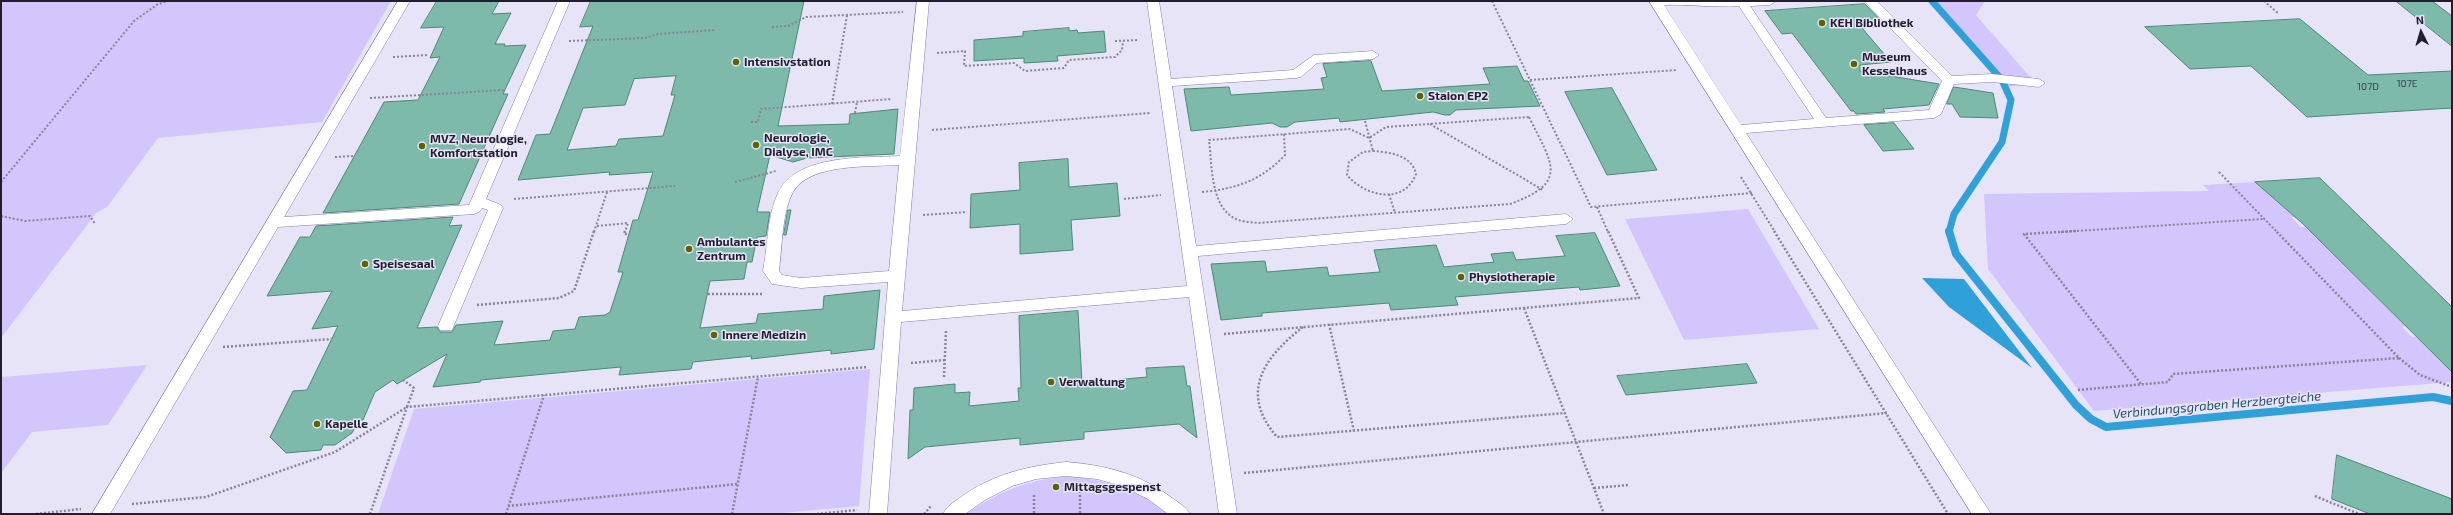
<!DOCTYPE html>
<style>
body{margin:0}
#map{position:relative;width:2453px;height:515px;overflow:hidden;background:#e8e4f8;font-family:"Exo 2",sans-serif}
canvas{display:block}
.frame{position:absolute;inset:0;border:2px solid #221e30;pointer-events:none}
.north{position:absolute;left:2401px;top:12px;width:40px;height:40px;-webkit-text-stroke:3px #e8e4f8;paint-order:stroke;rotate:355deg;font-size:11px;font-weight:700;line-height:16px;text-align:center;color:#221e30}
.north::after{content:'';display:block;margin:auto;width:14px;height:18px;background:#221e30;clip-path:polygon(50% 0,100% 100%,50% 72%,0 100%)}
</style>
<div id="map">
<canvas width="2453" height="515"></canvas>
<div class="frame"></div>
<div class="north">N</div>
</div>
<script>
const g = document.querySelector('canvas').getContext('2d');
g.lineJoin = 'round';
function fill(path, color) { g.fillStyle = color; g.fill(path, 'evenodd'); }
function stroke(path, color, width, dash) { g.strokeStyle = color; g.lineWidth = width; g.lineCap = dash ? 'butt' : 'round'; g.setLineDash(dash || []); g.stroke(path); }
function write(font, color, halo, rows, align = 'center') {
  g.font = font + ' "Exo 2",sans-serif'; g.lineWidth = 3; g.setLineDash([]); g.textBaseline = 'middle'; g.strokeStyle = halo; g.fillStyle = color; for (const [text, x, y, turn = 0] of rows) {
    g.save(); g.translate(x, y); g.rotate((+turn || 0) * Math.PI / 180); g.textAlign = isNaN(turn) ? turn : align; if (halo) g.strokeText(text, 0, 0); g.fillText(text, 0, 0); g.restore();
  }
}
const green = new Path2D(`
 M1 1H391L322 122 158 138 107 207 96 213 1 338Z
 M1932 1H1985L1976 15 2036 84 2005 87Z
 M2255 182 2296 217H2291L2301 227H2306L2405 326 2402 327 2412 337H2416L2452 372V382L2094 411 1988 269 1984 194 2209 191 2203 185Z
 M1748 209 1819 329 1684 340 1625 219Z
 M147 365 108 425 32 432 1 473V377Z
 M870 369 859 506 770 514H378L414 409Z
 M1074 476C1108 482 1142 489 1167 514H966C1003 489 1029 479 1074 476Z`);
const water = new Path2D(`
 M1922 278 1964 279 2032 368 1949 307Z`);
const streamFar1 = new Path2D(`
 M1932 1 2002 80 2011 100 2002 142 1954 214 1949 232`);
const stream = new Path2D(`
 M1949 231 1956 254 2076 405 2091 419 2106 427 2433 397 2452 401`);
const building = new Path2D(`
 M437 1H499L492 14 511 13 495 44H505L504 46 526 45 503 94H508L459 204 323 213 384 102 418 100 440 57 430 58 444 27 421 28Z
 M591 1H804L778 126 849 124 850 114 898 109 894 154 807 158 793 162 770 155 757 212H770L766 236 757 237 752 262H747L744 279 710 281 700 328 756 323 758 314 823 309 824 296 880 290 874 349 831 354V350L751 359 752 356 693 362 691 369 619 375 621 367 481 380 480 382 433 387 447 354 397 384 393 380 375 392 363 420H359L352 433 335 445H323L321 450 286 453 270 437 293 391 307 390 338 326 312 329 332 291 267 296 300 237H310L316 226 453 217 449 226 462 225 417 328 437 327 440 332H452L456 325 503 321 494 345 550 340 553 331 575 329 579 317 605 315 610 312 623 272H618L633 220H638L653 172 609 175 610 172 518 180 536 135 550 134 593 26 580 27ZM676 76 671 95H675L663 136 619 139 616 146 567 150 583 108 625 105 634 79Z
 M2396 1H2432L2452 16V46Z
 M1865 4 1886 26 1862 28 1891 62 1860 65V71L1939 84 1929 105 1883 109 1885 112 1856 114 1854 111H1851L1792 33 1782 34 1765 11Z
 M2300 19 2368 75 2452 71V108L2307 117 2251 66 2190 69 2145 27Z
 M1069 28V31L1077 30 1078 33 1104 31 1106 52 1057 56 1058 61 1024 63V58L974 61V40L1023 36V32Z
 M1371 61 1382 91 1490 84 1483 68 1517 66 1524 81H1528L1540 106 1456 110 1450 115H1445L1433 112 1340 122 1339 118 1295 122 1287 127H1280L1272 123 1191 131 1184 89 1229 87 1231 95 1324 89 1321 78 1327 77 1323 64Z
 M1954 87 1993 93 1998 118 1960 117 1952 104H1947Z
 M1612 88 1657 170 1607 175 1565 92Z
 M1894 123 1914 149 1883 151 1864 125Z
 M1068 159 1069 187 1117 183 1120 216 1071 220 1073 250 1020 254V224L970 228 971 194 1020 190 1019 163Z
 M2320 178 2452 307V372L2302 223 2255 182Z
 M788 210H791L786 235H784Z
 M1595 233 1620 286 1580 290 1579 287 1455 297 1458 305 1391 310 1389 303 1262 313V316L1221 320 1211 264 1265 261 1267 272 1327 267 1329 276 1380 272 1374 250 1436 245 1444 267 1494 262 1491 254 1513 252 1516 260 1565 256 1556 236Z
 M1078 311 1082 383 1147 377 1146 368 1184 366 1187 386H1190L1197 438 1179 424 1084 432V439L1020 445V438L925 447 908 459 910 410H913L914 388 955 384V393L970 392 969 406 1019 401 1018 388H1021L1019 316Z
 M1747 364 1757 383 1626 395 1617 376Z
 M2337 455 2452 499V514H2370L2332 499Z`);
const pathFar1 = new Path2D(`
 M1492 1 1591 207 1752 193
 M2264 1 2279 14
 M772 27 788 26 806 17 903 12
 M569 41 645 38 658 34 715 30
 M1115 41 1139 40
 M937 53 965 51 964 66 1014 63 1025 71 1064 68 1069 60 1115 57 1122 50 1123 41
 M393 57 429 55
 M1530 80 1677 70
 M370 98 504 90
 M832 104 847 15
 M855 113 857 102
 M1529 117C1552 164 1570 182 1510 204L1258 223C1250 222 1241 222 1234 218 1210 205 1212 163 1209 140L1350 129 1369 138 1386 127Z
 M1365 121 1373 151
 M751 122H758L761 109 892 99
 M1430 124 1543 190
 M932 130 1150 113
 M1373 151C1389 152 1412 155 1416 174 1404 206 1364 196 1347 175L1349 162 1363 152Z
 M335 157 354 156
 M2219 172 2277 232
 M1741 177 1775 232
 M1 182 134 21 158 4 168 1
 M735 182 776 171
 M1202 192C1236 189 1262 180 1285 155L1284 134
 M1389 194 1395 213
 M514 199 675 186
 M1124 199 1161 195
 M1597 207 1608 232
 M923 215 967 212
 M1 216 25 221 90 216 95 224
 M597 226 628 223 625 232
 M594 232 607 192
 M2061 232 2263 219`);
const path = new Path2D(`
 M625 231 624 234H629
 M1774 231 1948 514
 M2076 231 2024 234 2141 384
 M708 294H764
 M477 305 559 298 574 291 594 231
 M1524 308 1604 514
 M1329 324 1354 431
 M1303 327C1263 358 1239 393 1277 437L1565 413
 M1224 334 1639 298 1608 231
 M223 347 332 339
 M2399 358 2420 375 2452 387
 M911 363 945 360
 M944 377 946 331
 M2078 390 2168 382 2173 374 2399 358 2276 231
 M1244 473 1887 413
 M1594 488 1629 485
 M1080 491V514
 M1034 495V514
 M2315 496 2359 514
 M132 504 206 497 335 452 407 407 414 388 403 380
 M508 506 738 484
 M36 514 81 509
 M370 514 407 407 868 367
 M506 514 544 395
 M732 514 758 377
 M817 514 857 510
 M924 514 931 506`);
const lane = new Path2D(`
 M398 1H410L284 217 469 205 558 1H570L486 199 501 205 503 208 452 330H440L438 326 488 210 482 208 479 212 474 214 278 227 110 514H92Z
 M917 1H929L902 311 1187 286 1147 1H1159L1171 79 1293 70 1314 55 1373 51 1379 55 1373 59 1317 63 1301 77 1296 78 1172 86 1196 246 1566 214 1573 219 1566 224 1198 256 1237 514H1219L1189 297 901 322 887 514H869L888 282 801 288 772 284 763 271C768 246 767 216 778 193 796 154 864 158 900 156ZM899 165 889 271 801 278 782 275 779 271C782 248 782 212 793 192 809 163 871 167 899 165Z
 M1649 1H1776L1770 5 1750 6 1826 118 1929 110 1942 81 1864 1H1877L1952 76 1992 74 2039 79 2045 83 2039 87 1992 82 1954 84 1941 114 1934 118 1746 133 1991 514H1972ZM1664 5C1689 4 1713 8 1739 6L1814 119 1741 125Z
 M1066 462C1105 465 1141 474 1172 498 1179 503 1186 507 1190 514H1168L1148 499 1122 486 1097 479 1066 476 1036 479 1012 486 985 500 965 514H943C947 506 954 502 961 497 993 474 1028 466 1066 462Z`);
const markers = [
 [1822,23,4,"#5c6300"],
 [736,62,4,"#5c6300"],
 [1854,64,4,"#5c6300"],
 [1420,96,4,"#5c6300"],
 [756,145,4,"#5c6300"],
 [422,146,4,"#5c6300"],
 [689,249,4,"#5c6300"],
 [365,264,4,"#5c6300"],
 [1461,277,4,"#5c6300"],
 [714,335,4,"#5c6300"],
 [1051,382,4,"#5c6300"],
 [317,424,4,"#5c6300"],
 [1056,487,4,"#5c6300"]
];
const numberNames = [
 ["107E",2407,84],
 ["107D",2368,87]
];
const poiNames = [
 ["KEH Bibliothek",1830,23],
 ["Museum",1862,57],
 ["Kesselhaus",1862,71],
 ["Intensivstation",744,62],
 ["Staion EP2",1428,96],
 ["Neurologie,",764,138],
 ["Dialyse, IMC",764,152],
 ["MVZ, Neurologie,",430,139],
 ["Komfortstation",430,153],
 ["Ambulantes",697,242],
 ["Zentrum",697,256],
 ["Speisesaal",373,264],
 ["Physiotherapie",1469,277],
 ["Innere Medizin",722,335],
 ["Verwaltung",1059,382],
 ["Kapelle",325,424],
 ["Mittagsgespenst",1064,487]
];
const waterNames = [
 ["Verbindungsgraben Herzbergteiche",2217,405,-5]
];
fill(green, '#d2c6fd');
fill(water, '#30a1d8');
stroke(streamFar1, '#30a1d8', 7);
stroke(stream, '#30a1d8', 8);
fill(building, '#7ebaa9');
stroke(building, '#4c8878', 1);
stroke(lane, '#857ba8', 1);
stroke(pathFar1, '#888497', 2, [2, 2]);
stroke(path, '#888497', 2.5, [2, 2]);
fill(lane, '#fff');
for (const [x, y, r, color] of markers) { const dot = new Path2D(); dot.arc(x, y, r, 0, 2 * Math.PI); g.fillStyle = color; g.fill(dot); stroke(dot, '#e8e4f8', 1.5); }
write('10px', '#39454e', null, numberNames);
write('bold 12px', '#221e30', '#e8e4f8', poiNames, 'left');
write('italic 13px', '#255169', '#e8e4f8', waterNames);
</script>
